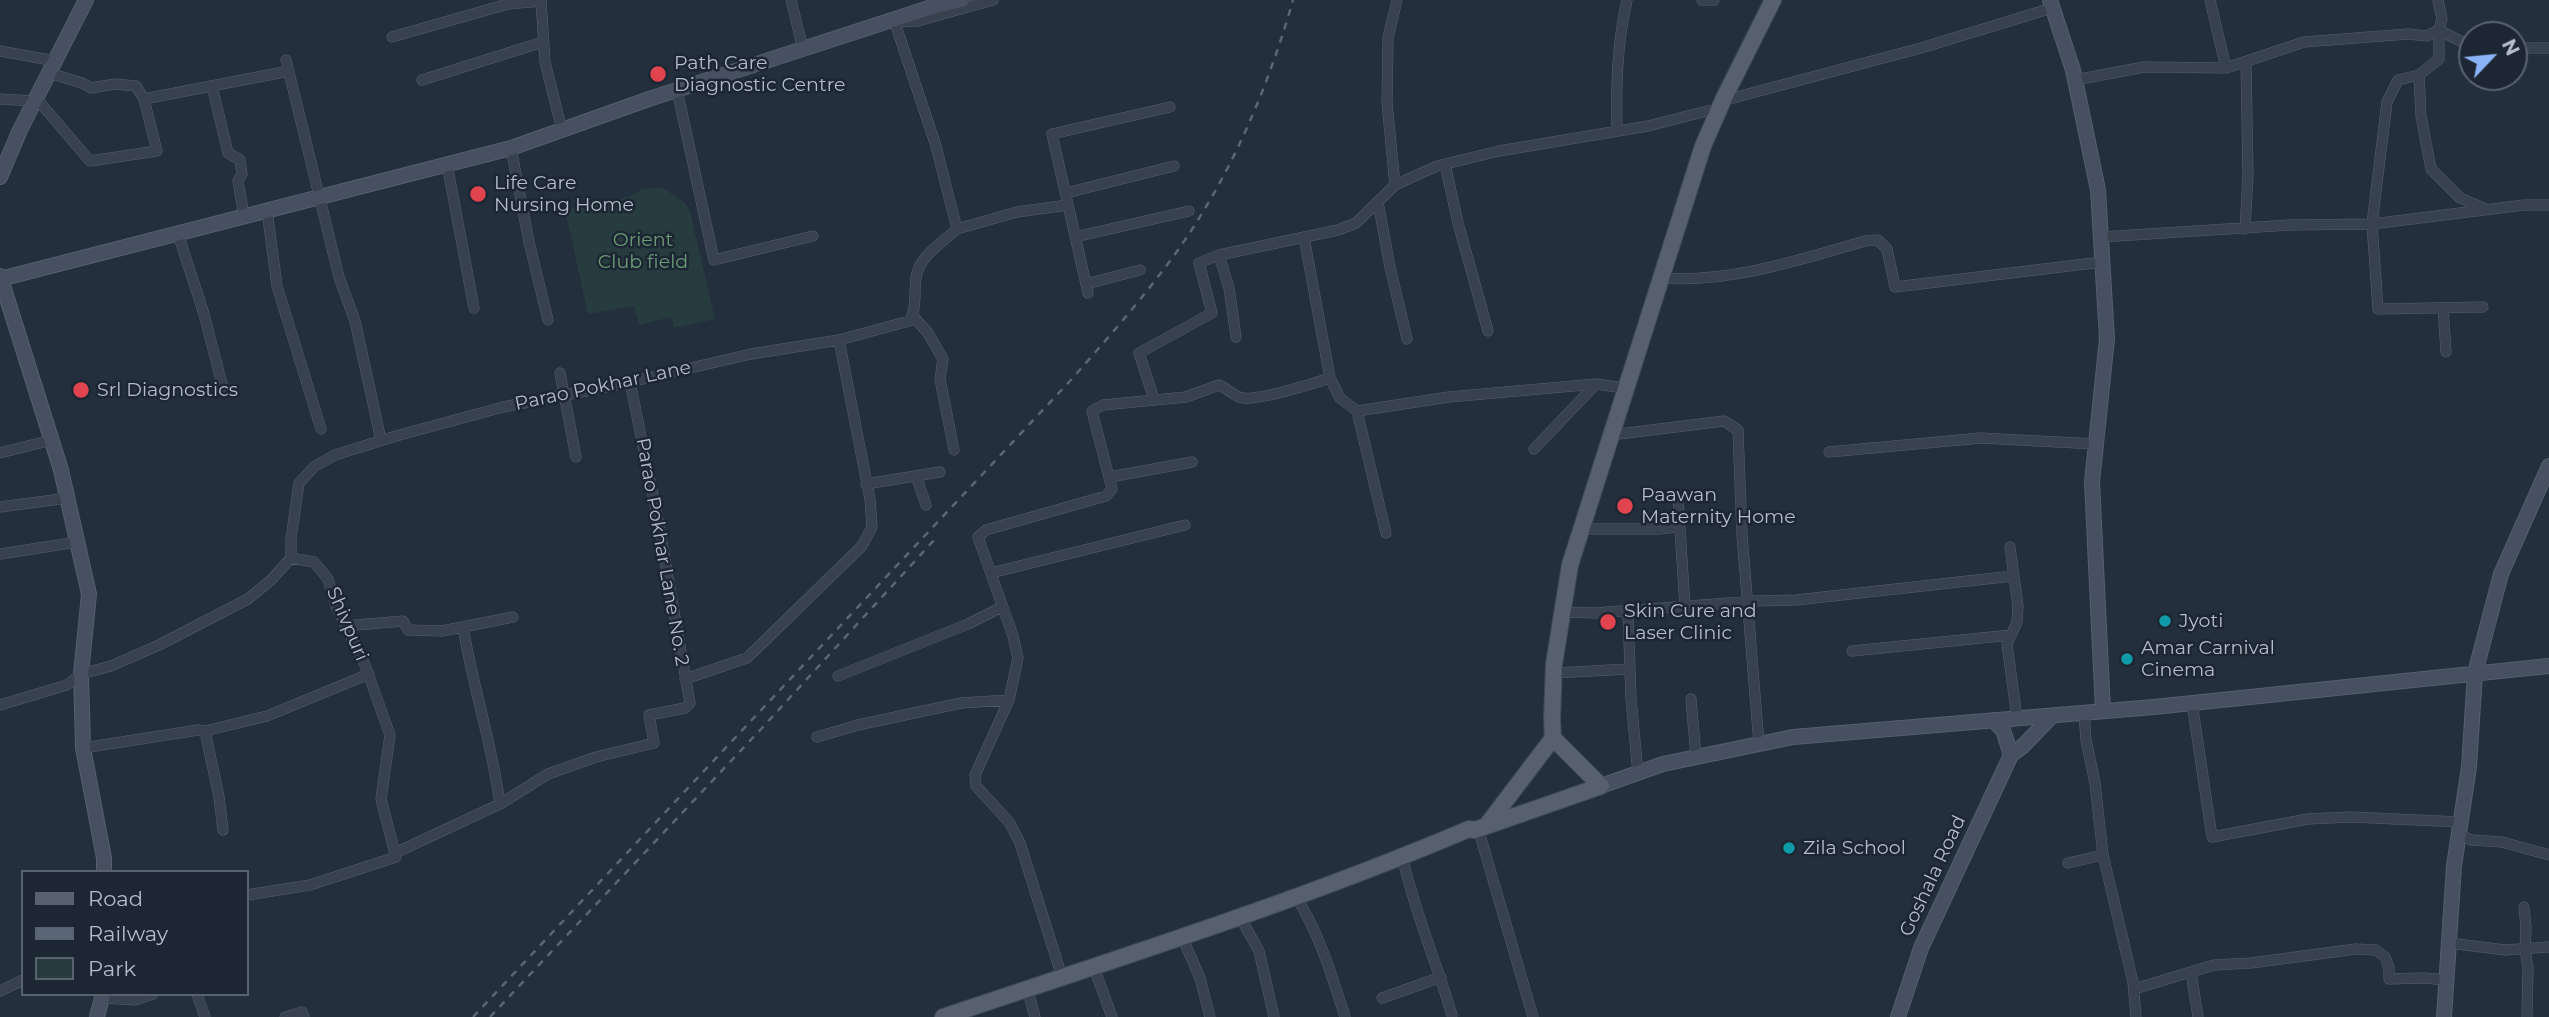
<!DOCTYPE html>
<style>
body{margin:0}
#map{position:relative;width:2549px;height:1017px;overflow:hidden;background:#242f3e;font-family:Montserrat,sans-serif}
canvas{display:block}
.legend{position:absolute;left:21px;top:870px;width:228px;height:126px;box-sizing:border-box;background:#1d2633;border:2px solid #59626f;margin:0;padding:9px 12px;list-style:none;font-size:21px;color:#b4bcc9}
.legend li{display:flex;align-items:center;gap:14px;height:35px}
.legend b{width:35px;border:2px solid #59626f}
.north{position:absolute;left:2458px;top:21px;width:70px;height:70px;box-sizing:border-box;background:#1d2633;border:2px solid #59626f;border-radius:50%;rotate:64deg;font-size:19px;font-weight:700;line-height:28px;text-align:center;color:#b4bcc9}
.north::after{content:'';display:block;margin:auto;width:24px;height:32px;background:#8ab4f8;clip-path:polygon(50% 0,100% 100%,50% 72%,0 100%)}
</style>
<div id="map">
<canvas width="2549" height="1017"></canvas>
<ul class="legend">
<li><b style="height:9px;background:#56606e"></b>Road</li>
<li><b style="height:9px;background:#5a6575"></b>Railway</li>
<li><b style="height:19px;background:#263c3f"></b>Park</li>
</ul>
<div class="north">N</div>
</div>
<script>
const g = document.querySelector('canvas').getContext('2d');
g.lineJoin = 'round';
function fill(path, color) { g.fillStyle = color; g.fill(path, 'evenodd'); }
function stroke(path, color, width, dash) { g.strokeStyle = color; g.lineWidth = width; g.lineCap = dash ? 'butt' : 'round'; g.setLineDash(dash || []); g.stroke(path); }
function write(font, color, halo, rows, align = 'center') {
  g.font = font + ' Montserrat,sans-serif'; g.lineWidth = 5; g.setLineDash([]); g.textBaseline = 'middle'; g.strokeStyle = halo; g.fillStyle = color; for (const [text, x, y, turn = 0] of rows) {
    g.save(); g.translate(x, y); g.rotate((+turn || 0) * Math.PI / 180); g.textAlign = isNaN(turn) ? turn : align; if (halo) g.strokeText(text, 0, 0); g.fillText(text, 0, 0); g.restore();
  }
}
const green = new Path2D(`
 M662 187 685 203 690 211 715 319 674 328 671 317 639 325 634 306 588 314 565 210 632 196 640 190Z`);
const street = new Path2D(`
 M541 0 545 62 562 130
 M791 0 803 49
 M1702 0H1714
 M2210 0 2226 68
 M898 22 918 21 993 0
 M392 37 508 4 541 1
 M2472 47 2439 30V59L2419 75 2421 116 2431 169 2460 198 2486 209
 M2514 48H2549
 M0 51 55 61
 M286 60 339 277 355 321 381 440
 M49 73 82 83 91 88 115 84 136 86 144 99 289 71
 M2419 75 2398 80 2387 102 2372 224 2378 309 2483 307
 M422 80 543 42
 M2075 80 2144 67 2226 68 2304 42 2408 34 2427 36 2439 30 2442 19 2438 0
 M212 86 228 153 240 160 242 174 238 181 244 216
 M677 90 714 260 813 236
 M36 98 90 161 157 151 144 99
 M1724 98H1733L1921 48 2052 8
 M0 99 34 101
 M1617 131C1616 86 1617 44 1627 0
 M511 148 529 242 548 320
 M447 164 474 308
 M1445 164 1458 223 1488 331
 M1395 185 1387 103 1388 38 1397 0
 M1066 193 1174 166
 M1378 202 1390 267 1407 339
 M267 210 277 286 321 429
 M957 229 1017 212 1068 205
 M2245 229 2248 176 2246 62
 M178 234 204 314 223 388
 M1075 237 1189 211
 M1304 237 1330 378 1340 398 1357 411 1449 397 1596 384 1624 388
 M2101 237 2290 225 2372 224 2524 205H2549
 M1219 255 1229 288 1236 337
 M1661 278C1730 283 1800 260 1865 241L1878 240 1887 249 1895 287 2102 262
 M1086 284 1140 270
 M1088 293 1052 134 1170 107
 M2443 308 2446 352
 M913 316 928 333 943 359 940 379 954 450
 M560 373 576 457
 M1154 399 1139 353 1212 313 1199 263 1219 255 1338 230 1356 223 1395 185 1437 166 1499 151 1648 126 1707 111 1719 110
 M1357 411 1386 533
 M1611 435 1724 421 1738 430 1742 535 1759 744
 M1534 449 1596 384
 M1829 452 1981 438 2096 444
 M0 453 52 440
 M916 476 926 505
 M1110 477 1192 462
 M866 484 940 472
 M1678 498 1685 607
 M0 507 68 498
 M1581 529H1659L1678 527
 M2010 547 2018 606 2017 622 2007 644 2017 718
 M0 554 77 542
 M991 573 1185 525
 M1628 611 1631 699 1638 773
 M1563 612 1595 613 1755 601 1796 600 2013 576
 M345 626 403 621 408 630 442 631 513 617
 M463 627C473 687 492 744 500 804
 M1852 651 2011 635
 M1554 673 1629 669
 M838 676 968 624 1002 607
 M685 679 747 658 862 546 872 527 870 499 839 340
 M1691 699 1696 757
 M2192 703 2212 837 2308 819 2351 817 2460 822
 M0 705 67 685 81 674 111 666 159 645 248 599 271 580 291 558V539L299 483 315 466 335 455 396 436 503 407 617 385 751 354 839 340 909 321C918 309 913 288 917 273 922 254 943 242 957 229L936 146 894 20
 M2084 713 2086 740 2095 783 2103 855 2133 982 2136 1017
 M205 731 219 797 223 830
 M817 737 858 725 961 703 1009 700
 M83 748 198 730 205 731 267 716 369 674
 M1478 828 1533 1017
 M2459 834 2471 840 2502 842 2549 855
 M395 853 500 804 548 774 596 757 654 743 649 715 685 708 690 703 658 520 630 382
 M2068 863 2103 855
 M1404 864C1416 915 1437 964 1452 1015
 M247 895 310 885 396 857 381 799 390 735 365 665 336 606 328 579 314 562 291 558
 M1301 905C1321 939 1333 979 1345 1017
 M2524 907 2526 928 2525 949 2528 968 2527 1017
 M1245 926 1259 951 1274 1017
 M2449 943 2505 950 2549 947
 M1186 946 1200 978 1210 1017
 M2191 972 2198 1017
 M1097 976 1112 1017
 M1062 977 1020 843 1009 822 976 786 975 775 1009 700 1018 658 1013 636 978 537 986 530 1106 496 1112 489 1092 411 1103 405 1186 397 1219 385C1227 388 1236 398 1243 398 1261 400 1312 384 1330 378
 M2134 989 2214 965 2251 963 2356 949 2376 950 2385 957 2389 968V979L2424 978 2447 980
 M0 991 23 980
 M197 994 205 1017
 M103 998 135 1000 153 994
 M1382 998 1441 977
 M1030 999 1035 1017
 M285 1017 302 1012 304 1017`);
const secondary = new Path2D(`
 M2050 0 2073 70 2098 190 2107 339 2092 482 2103 711
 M0 177 20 130 86 0
 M0 276 61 470 89 594 81 674 83 748 104 858V872
 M0 279 511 148 649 99 932 7 962 0
 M1993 720 2003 730 2011 755
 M1601 786 1663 764 1793 737 2154 707 2549 666
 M97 1017 103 994
 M1898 1017 1921 948 2011 755 2023 746 2053 715
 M2444 1017 2454 866 2469 767 2475 673 2501 574 2549 466`);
const primary = new Path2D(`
 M1487 825 1553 738
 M943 1017C1119 958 1297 902 1469 829L1475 830 1601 786 1553 738 1552 719 1554 664 1570 565 1703 146 1724 98 1773 0`);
const rail = new Path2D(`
 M473 1017 1070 381C1107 339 1145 296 1178 250 1231 175 1268 88 1293 0
 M490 1017 762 728 936 538`);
const markers = [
 [658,74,9,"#e0444e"],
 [478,194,9,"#e0444e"],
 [81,390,9,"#e0444e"],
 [1625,506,9,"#e0444e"],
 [2165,621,7,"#0f9aa8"],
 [1608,622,9,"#e0444e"],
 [2127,659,7,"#0f9aa8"],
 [1789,848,7,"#0f9aa8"]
];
const poiNames = [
 ["Path Care",674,63],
 ["Diagnostic Centre",674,85],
 ["Life Care",494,183],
 ["Nursing Home",494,205],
 ["Srl Diagnostics",97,390],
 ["Paawan",1641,495],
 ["Maternity Home",1641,517],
 ["Skin Cure and",1624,611],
 ["Laser Clinic",1624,633],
 ["Jyoti",2179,621],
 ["Amar Carnival",2141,648],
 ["Cinema",2141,670],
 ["Zila School",1803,848]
];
const parkNames = [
 ["Orient",643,240],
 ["Club field",643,262]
];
const streetNames = [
 ["Parao Pokhar Lane",603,386,-12],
 ["Parao Pokhar Lane No. 2",662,552,80],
 ["Shivpuri",347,624,67],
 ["Goshala Road",1933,876,-65]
];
fill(green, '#263c3f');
stroke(street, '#565f6c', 11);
stroke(secondary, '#565f6c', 16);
stroke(primary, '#414a57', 18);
stroke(street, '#38414e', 10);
stroke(secondary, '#465061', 14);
stroke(primary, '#56606e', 16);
stroke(rail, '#5a6575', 2.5, [7, 7]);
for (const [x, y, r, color] of markers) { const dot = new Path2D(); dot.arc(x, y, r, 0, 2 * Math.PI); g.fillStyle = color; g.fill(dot); stroke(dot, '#1d2633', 2.5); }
write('19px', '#b4bcc9', '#1d2633', poiNames, 'left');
write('19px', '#6b9a76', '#1d2633', parkNames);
write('19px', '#b4bcc9', '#1d2633', streetNames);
</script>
